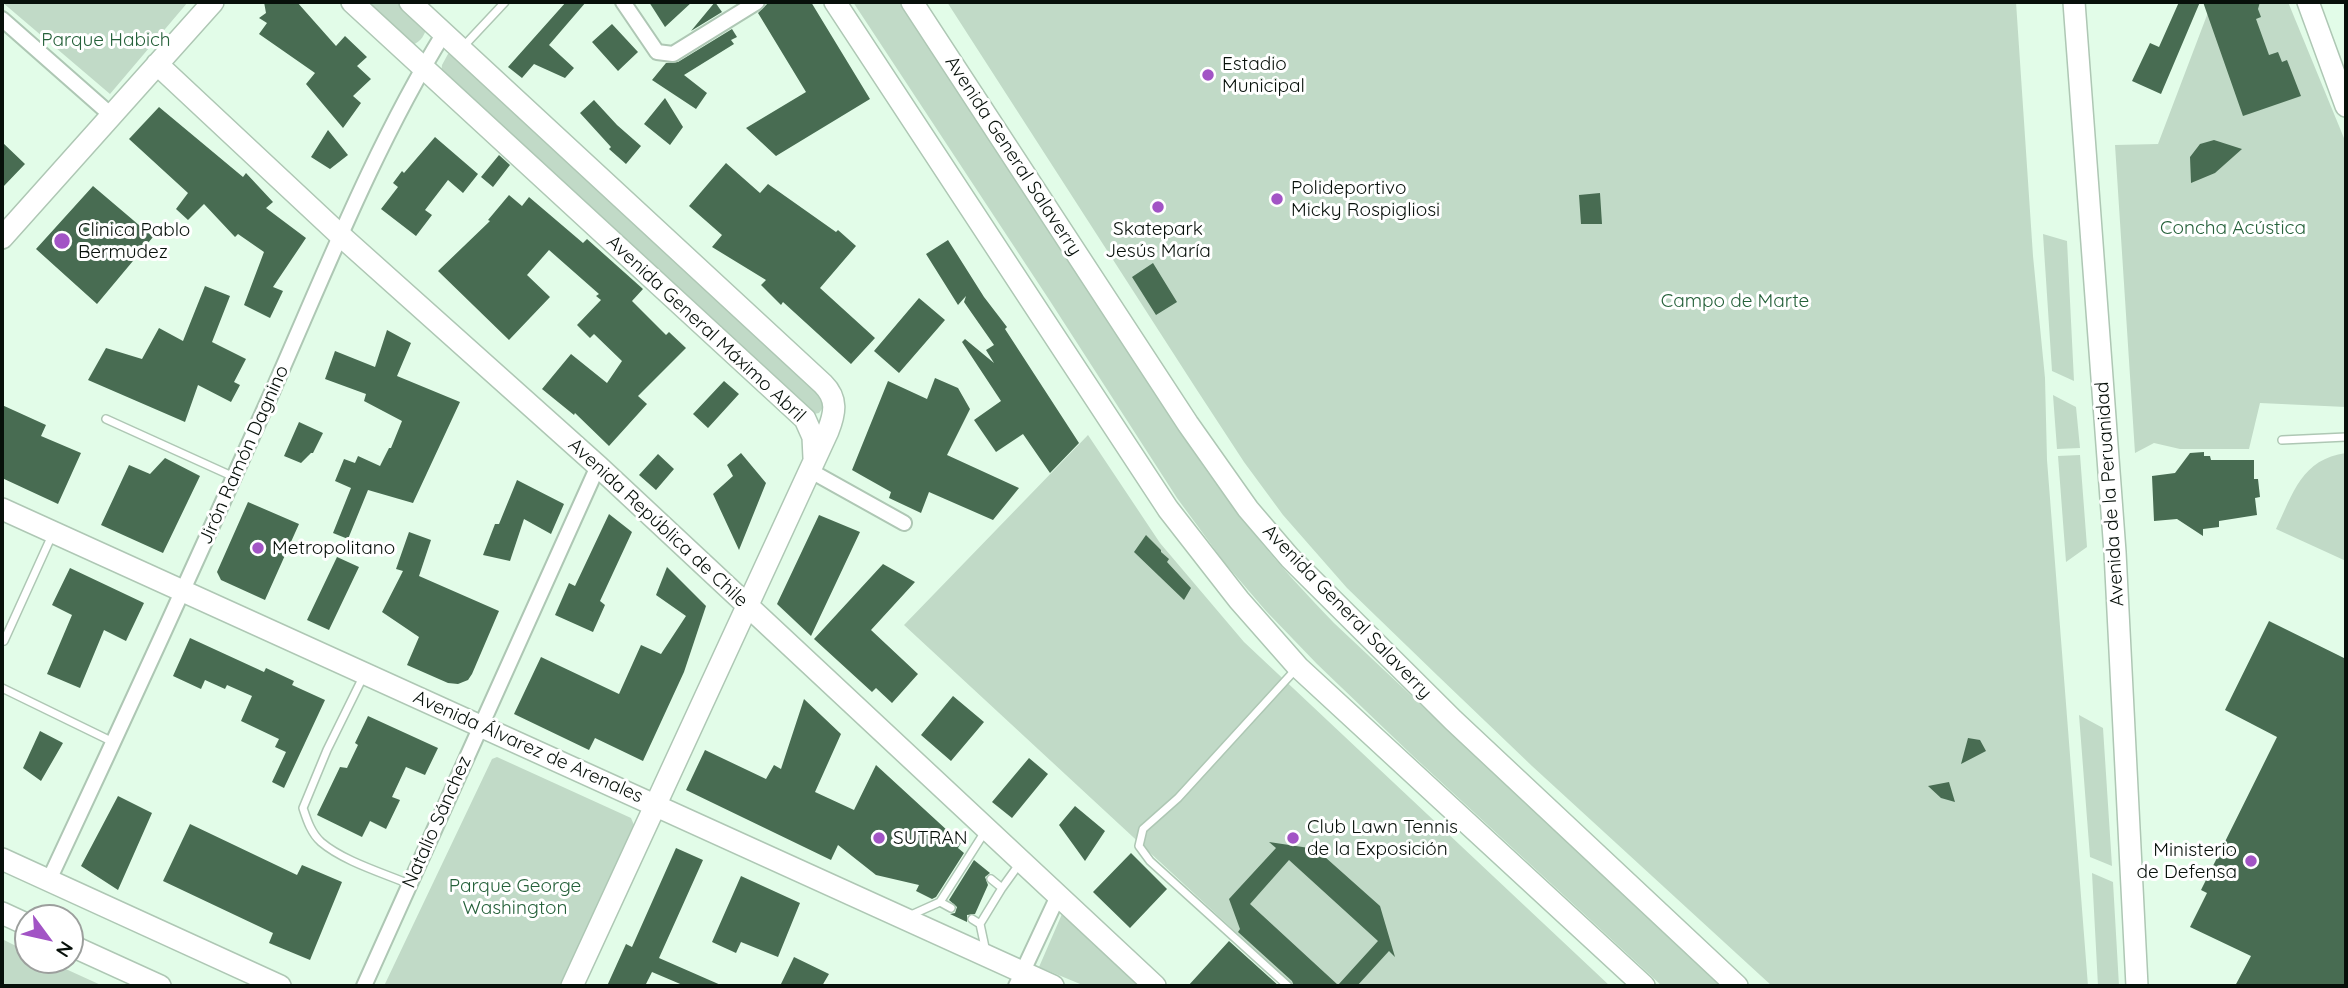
<!DOCTYPE html>
<meta charset="utf-8">
<style>
body{margin:0}
#map{position:relative;width:2348px;height:988px;overflow:hidden;background:#e2fce8;font-family:Quicksand,sans-serif}
canvas{display:block}
.frame{position:absolute;inset:0;border:4px solid #07100a;pointer-events:none}
.north{position:absolute;left:14px;top:904px;width:70px;height:70px;box-sizing:border-box;background:#fff;border:2px solid #9c9f9d;border-radius:50%;rotate:123deg;font-size:19px;font-weight:700;line-height:28px;text-align:center;color:#07100a}
.north::after{content:'';display:block;margin:auto;width:24px;height:32px;background:#a254c5;clip-path:polygon(50% 0,100% 100%,50% 72%,0 100%)}
</style>
<div id="map">
<canvas width="2348" height="988"></canvas>
<div class="frame"></div>
<div class="north">N</div>
</div>
<script>
const g = document.querySelector('canvas').getContext('2d');
g.lineJoin = 'round';
function fill(path, color) { g.fillStyle = color; g.fill(path, 'evenodd'); }
function stroke(path, color, width, dash) { g.strokeStyle = color; g.lineWidth = width; g.lineCap = dash ? 'butt' : 'round'; g.setLineDash(dash || []); g.stroke(path); }
function write(font, color, halo, rows, align = 'center') {
  g.font = font + ' Quicksand,sans-serif'; g.lineWidth = 6; g.setLineDash([]); g.textBaseline = 'middle'; g.strokeStyle = halo; g.fillStyle = color; for (const [text, x, y, turn = 0] of rows) {
    g.save(); g.translate(x, y); g.rotate((+turn || 0) * Math.PI / 180); g.textAlign = isNaN(turn) ? turn : align; if (halo) g.strokeText(text, 0, 0); g.fillText(text, 0, 0); g.restore();
  }
}
const green = new Path2D(`
 M2 2H188L110 94Z
 M366 2H401L427 26C424 36 422 41 412 45Z
 M853 2H904C962 90 1022 178 1078 268 1135 359 1188 453 1256 536 1281 567 1307 595 1334 623L1720 986H1662L1414 757 1317 664 1266 611 1224 562 1177 498 1050 301Z
 M947 2H2016L2033 256 2045 378 2047 460 2088 986H1772L1532 766 1438 676 1347 588 1283 515 1244 462 1195 387Z
 M2212 2H2288L2346 143V407L2260 403 2249 449H2180L2154 443 2135 453 2115 145 2158 144Z
 M448 54H455L825 392V405L819 413 814 414 441 75 442 65Z
 M2043 234 2067 241 2074 381 2052 371Z
 M2053 395 2076 407 2080 448 2057 449Z
 M1088 435 1160 543 1244 642 1610 986H1294L904 625Z
 M2346 453V561L2276 529C2293 493 2302 459 2346 453Z
 M2080 455 2087 547 2066 562 2058 456Z
 M2079 715 2103 728 2112 866 2090 857Z
 M497 757 631 818 634 825 563 986H384L492 759Z
 M2092 873 2113 882 2119 986H2098Z
 M1062 914 1142 986H1085L1039 967Z
 M2 939 28 952V960H46L103 986H2Z`);
const building = new Path2D(`
 M264 2H297L336 46 345 36 367 57 357 66 371 79 353 96 361 103 343 128 306 84 315 73 259 34 267 23 259 18 266 13Z
 M566 2H586L549 45 574 68 565 78 534 64 522 78 508 67Z
 M649 2H692L665 27Z
 M715 2 722 12 691 31Z
 M769 2H811L870 99 776 156 746 128 806 92 758 13Z
 M2179 2H2200L2161 94 2132 81 2150 43 2159 47Z
 M2203 2H2260L2258 9 2261 17 2256 19 2269 55 2278 52 2282 62 2287 60 2301 96 2243 116Z
 M612 24 638 52 618 71 592 42Z
 M732 29 737 37 731 40 734 44 684 75 707 93 696 109 652 80 666 63 678 62Z
 M665 98 683 127 670 145 644 124Z
 M594 100 617 125 641 146 626 164 609 149 611 147 580 113Z
 M159 107 243 177 246 173 273 202 266 208 306 238 273 287 283 291 270 318 244 305 264 252 238 234 235 237 204 204 188 220 176 209 188 193 129 139Z
 M328 130 348 155 330 169 311 157Z
 M435 137 478 174 463 193 448 180 425 210 432 215 416 236 381 209 398 187 393 183 402 171 404 173Z
 M2214 140 2242 149 2215 173 2191 183 2190 157 2200 144Z
 M2 142 25 164 2 188Z
 M499 155 510 165 493 187 481 177Z
 M726 163 760 193 768 184 836 232 838 230 856 246 820 288 875 338 851 364 783 302 781 305 761 285 766 280 712 247 722 235 689 206Z
 M93 186 153 237 97 304 36 249Z
 M1600 193 1602 224H1581L1579 195Z
 M509 195 522 206 529 197 583 243 587 239 643 289 632 301 666 335 669 332 686 348 638 396 647 404 609 446 575 413 574 415 542 389 571 354 607 383 622 361 594 334 590 338 577 325 601 300 596 296 599 294 549 250 527 275 550 297 509 340 438 271 490 221 488 220Z
 M948 240 984 297 1007 327 1005 329 1079 443 1050 473 1023 434 996 452 974 420 1001 401 962 342 965 339 994 363 986 350 994 345 964 302 966 296 958 305 926 254Z
 M1153 263 1177 302 1156 315 1132 277Z
 M205 286 230 296 212 342 246 359 234 382 240 385 231 402 198 385 185 422 88 380 106 348 142 359 159 328 183 341Z
 M919 298 945 320 899 373 874 351Z
 M387 330 411 343 397 376 460 402 413 503 368 490 348 539 333 533 351 488 335 481 344 459 355 463 358 456 380 466 389 448H391L402 421 364 401 366 394 325 379 335 351 375 367Z
 M935 378 958 388 970 409 947 455 1019 488 993 520 929 492 921 513 889 498 891 492 852 470 888 381 927 399Z
 M724 381 739 394 708 428 693 414Z
 M2 405 46 425 41 436 81 453 58 504 2 478Z
 M299 422 323 433 313 453H311L301 463 284 456Z
 M2204 452V456H2210L2211 460H2254V479H2258L2260 497 2255 498 2257 515 2219 521V527L2203 529V536L2177 519 2154 521 2152 476 2175 473 2190 453Z
 M741 453 766 483 739 550 713 494 733 476 727 465Z
 M658 454 674 469 656 490 639 475Z
 M165 458 200 476 163 553 101 525 129 465 150 474Z
 M517 480 564 504 551 534 524 519 510 561 483 555 495 524H499Z
 M248 502 299 524 265 600 221 580 217 572Z
 M609 514 632 532 600 601 605 605 593 632 555 615 569 583 575 586Z
 M819 515 860 532 811 636 777 604Z
 M409 532 431 540 419 576 499 611 472 674 468 680 458 684 448 683 407 665 419 637 382 612 403 571 396 569Z
 M1146 535 1161 550V552L1169 559 1167 562 1191 588 1184 600 1134 552Z
 M337 557 359 567 329 630 307 620Z
 M883 564 915 582 871 630 918 674 892 703 876 688 872 692 814 639Z
 M667 567 706 606 684 672 643 761 595 738 589 750 514 714 541 657 619 694 641 645 661 654 686 616 656 595Z
 M70 568 144 603 126 641 104 630 80 688 47 674 72 615 52 605Z
 M2269 621 2346 659V986H2235L2251 956 2190 927 2207 893 2201 890 2277 737 2225 710Z
 M190 638 264 672 266 668 294 681 292 685 325 700 284 788 272 782 286 752 275 747 279 739 241 721 252 696 227 685 225 689 205 680 201 689 173 676Z
 M953 696 984 722 951 761 921 735Z
 M804 699 841 734 815 792 854 810 876 765 961 843 958 848 964 853 936 897 932 899 916 891 919 885 876 875 838 845 831 860 686 790 705 750 766 779 774 765 781 769Z
 M368 716 438 748 425 775 406 767 392 797 400 800 386 829 370 821 362 837 317 815 340 767 347 768 358 745 355 743Z
 M40 731 63 743 41 781 23 768Z
 M1968 738 1980 740 1986 751 1961 764Z
 M1029 758 1048 774 1012 818 992 802Z
 M1949 782 1955 802 1941 798 1928 786Z
 M118 796 152 813 118 890 81 866Z
 M1075 806 1105 831 1085 861 1059 825Z
 M190 824 297 875 302 865 342 882 310 960 269 943 273 933 163 881Z
 M1269 842 1316 849 1380 906 1395 957 1389 951 1357 986H1294L1292 981 1238 932 1240 929 1229 899 1276 848ZM1289 860 1378 941 1338 985 1250 904Z
 M676 848 703 860 659 958 723 986H685L652 972 645 986H607L626 944 632 947Z
 M1131 853 1167 889 1130 928 1093 892Z
 M974 860 990 873 985 877 988 885 975 914 967 915V922L950 914 955 913 957 907 949 900Z
 M741 876 800 903 778 957 741 942 736 953 712 942Z
 M1229 941 1279 986H1188Z
 M794 957 829 974 822 986H780Z`);
const lane = new Path2D(`
 M461 49 505 2
 M106 419 234 477
 M2282 440 2346 437
 M4 641 53 533
 M363 677 327 750 303 808C307 820 311 833 321 842 343 861 383 873 409 884
 M2 688 113 742
 M991 879 1002 888
 M940 902 986 830
 M911 915 940 902 951 908
 M972 919 980 924 986 952
 M980 924 1002 888 1020 863
 M1288 986 1150 861 1139 846 1143 829 1178 798 1296 669`);
const street = new Path2D(`
 M623 2 657 52 673 54 757 2
 M2 19 111 115
 M809 470 904 523
 M49 880C125 718 200 554 273 390 326 270 375 145 444 33
 M364 986 598 466
 M1016 986 1058 896`);
const secondary = new Path2D(`
 M352 2 805 419 813 437 814 458
 M410 2 823 384C838 399 835 413 828 431L572 986
 M835 2 1168 509 1239 600 1298 667 1644 986
 M912 2 1188 424 1248 509 1290 558 1453 720 1737 986
 M2074 2 2115 552 2137 986
 M2308 2 2346 106
 M157 64 341 236 598 466 1155 986
 M2 238 213 2
 M2 509 1053 986
 M2 859 280 986
 M2 913 28 925
 M70 945 160 986`);
const markers = [
 [1208,75,7,"#a254c5"],
 [1277,199,7,"#a254c5"],
 [1158,207,7,"#a254c5"],
 [62,241,9,"#a254c5"],
 [258,548,7,"#a254c5"],
 [879,838,7,"#a254c5"],
 [1293,838,7,"#a254c5"],
 [2251,861,7,"#a254c5"]
];
const parkNames = [
 ["Parque Habich",106,40],
 ["Concha Acústica",2233,228],
 ["Campo de Marte",1735,301],
 ["Parque George",515,886],
 ["Washington",515,908]
];
const poiNames = [
 ["Estadio",1222,64],
 ["Municipal",1222,86],
 ["Polideportivo",1291,188],
 ["Micky Rospigliosi",1291,210],
 ["Skatepark",1158,229,"center"],
 ["Jesús María",1158,251,"center"],
 ["Clinica Pablo",78,230],
 ["Bermudez",78,252],
 ["Metropolitano",272,548],
 ["Club Lawn Tennis",1307,827],
 ["de la Exposición",1307,849],
 ["SUTRAN",893,838],
 ["Ministerio",2237,850,"right"],
 ["de Defensa",2237,872,"right"]
];
const streetNames = [
 ["Avenida General Salaverry",1013,156,57],
 ["Avenida General Máximo Abril",706,329,43],
 ["Jirón Ramón Dagnino",244,455,-66],
 ["Avenida de la Peruanidad",2110,494,-94],
 ["Avenida República de Chile",658,523,43],
 ["Avenida General Salaverry",1347,612,46],
 ["Avenida Álvarez de Arenales",528,747,24],
 ["Natalio Sánchez",437,822,-66]
];
fill(green, '#c1dac7');
fill(building, '#486c52');
stroke(lane, '#aec7b4', 10);
stroke(street, '#aec7b4', 18);
stroke(secondary, '#aec7b4', 24);
stroke(lane, '#fff', 7);
stroke(street, '#fff', 14);
stroke(secondary, '#fff', 21);
for (const [x, y, r, color] of markers) { const dot = new Path2D(); dot.arc(x, y, r, 0, 2 * Math.PI); g.fillStyle = color; g.fill(dot); stroke(dot, '#fff', 2.5); }
write('19px', '#25613a', '#fff', parkNames);
write('19px', '#07100a', '#fff', poiNames, 'left');
write('19px', '#07100a', '#fff', streetNames);
</script>
